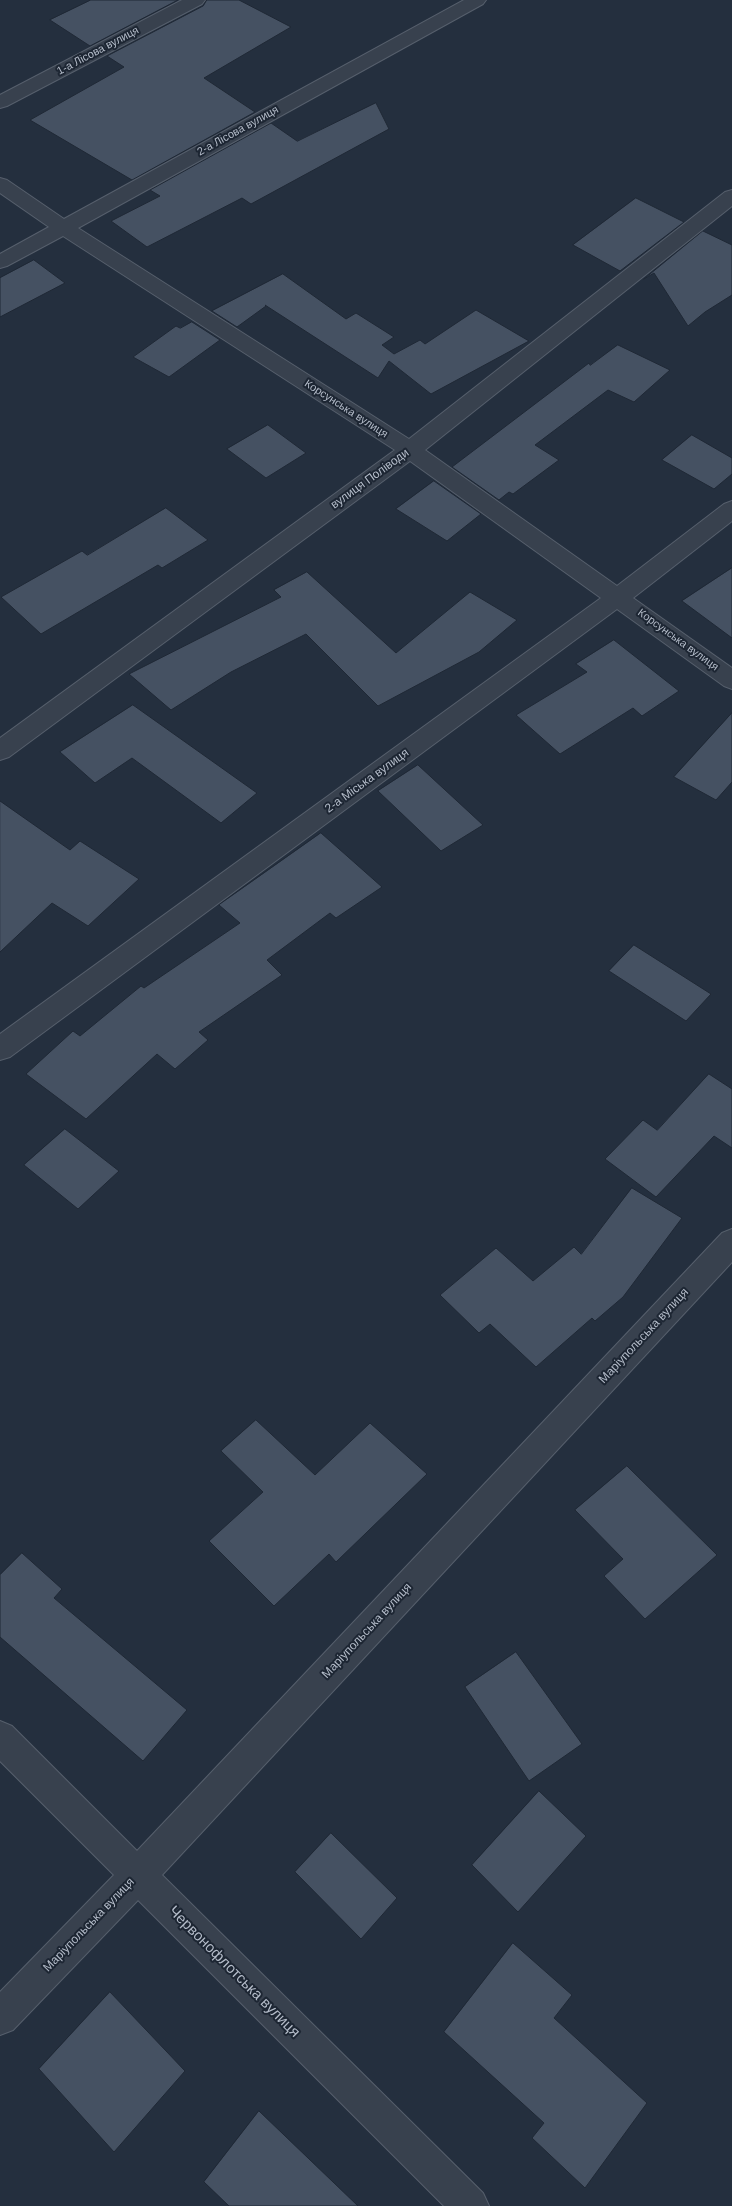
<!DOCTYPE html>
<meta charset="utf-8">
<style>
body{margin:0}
canvas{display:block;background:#242f3e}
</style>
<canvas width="732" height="2206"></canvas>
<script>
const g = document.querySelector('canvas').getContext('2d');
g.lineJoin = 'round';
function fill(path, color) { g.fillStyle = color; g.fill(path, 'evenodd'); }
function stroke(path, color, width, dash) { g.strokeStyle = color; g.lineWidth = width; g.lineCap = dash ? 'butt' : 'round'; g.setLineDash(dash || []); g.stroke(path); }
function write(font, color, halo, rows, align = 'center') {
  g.font = font + ' Helvetica,sans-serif'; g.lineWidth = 4; g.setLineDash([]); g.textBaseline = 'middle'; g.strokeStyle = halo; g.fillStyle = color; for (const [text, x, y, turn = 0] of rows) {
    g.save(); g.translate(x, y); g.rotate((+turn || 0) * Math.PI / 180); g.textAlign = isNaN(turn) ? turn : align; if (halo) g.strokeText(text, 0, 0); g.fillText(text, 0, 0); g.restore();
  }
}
const building = new Path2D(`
 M91 0H178L90 46 50 20Z
 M207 0H239L291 27 204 78 255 112 132 180 30 120 124 67 107 56 203 6Z
 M376 103 389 129 251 204 242 198 147 247 111 221 160 196 150 190 271 123 297 141Z
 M636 198 684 222 620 271 573 245Z
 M703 231 732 245V295L705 312 688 326 654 273 644 279Z
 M34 260 65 283 0 317V278Z
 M283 274 346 319 356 313 394 337 382 345 394 354 420 340 425 344 476 310 529 341 431 394 389 361 378 378 265 305 266 306 237 327 212 311Z
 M192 322 220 340 169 377 133 357 176 326 180 328Z
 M618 345 670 370 634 402 608 390 535 445 559 460 513 494 509 492 499 500 452 467 589 363 590 365Z
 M268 425 306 453 266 478 227 449Z
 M692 435 732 458V474L714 489 662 460Z
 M434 481 481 514 447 541 396 509Z
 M166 508 208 540 162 568 158 565 41 634 1 597 82 551 87 555Z
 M732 568V638L682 601Z
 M307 572 396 653 470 592 517 620 479 652 378 706 306 634 231 672 171 710 129 674 281 597 274 590Z
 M614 640 679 691 642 716 633 708 560 754 516 715 587 672 576 664Z
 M133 705 257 793 221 823 132 758 95 783 60 752Z
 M732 713V782L716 800 674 777Z
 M418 765 483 825 441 851 378 791Z
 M0 801 70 850 80 841 139 879 88 926 52 903 0 952Z
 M321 833 382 887 336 918 330 913 267 960 282 975 199 1032 208 1040 175 1069 157 1054 86 1119 26 1074 73 1031 80 1036 141 986 144 988 240 923 219 905Z
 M634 945 711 994 686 1021 609 971Z
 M709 1074 732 1089V1148L714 1136 656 1197 605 1159 643 1120 657 1130Z
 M65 1129 119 1171 78 1209 24 1165Z
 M632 1188 682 1218 623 1297 595 1321 592 1318 536 1367 490 1324 479 1333 440 1295 496 1248 533 1281 574 1247 581 1254Z
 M256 1420 315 1475 370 1423 427 1474 336 1562 329 1554 274 1606 209 1541 263 1492 221 1451Z
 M627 1466 717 1555 645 1619 604 1576 623 1559 575 1510Z
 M22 1553 62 1589 54 1598 187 1710 143 1761 0 1637V1575Z
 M516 1652 582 1744 529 1781 465 1687Z
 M539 1791 586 1836 518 1912 472 1865Z
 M331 1833 397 1898 361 1939 295 1872Z
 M513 1943 572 1995 554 2018 647 2103 585 2188 532 2138 544 2123 444 2032Z
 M110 1992 185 2071 114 2152 39 2069Z
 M259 2111 358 2206H229L204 2182Z`);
const minor = new Path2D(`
 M182 0H205L202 4 7 106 0 108V95Z
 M464 0H486L483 4 78 228 409 439 725 192 732 190V206L425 450 617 586 724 504 732 501V521L633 598 732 668V689L724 686 617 609 10 1057 0 1060V1034L601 598 410 461 9 757 0 760V738L395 450 63 236 7 266 0 268V254L49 227 0 193V178L7 180 64 219Z
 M732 1229V1262L162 1875 483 2193 489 2206H444L138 1900 13 2030 0 2035V1992L114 1875 0 1761V1721L12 1726 137 1851 722 1233Z`);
const farStreetnames = [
 ["1-а Лісова вулиця",98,51,-28],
 ["2-а Лісова вулиця",238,131,-29],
 ["Корсунська вулиця",346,409,33],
 ["Корсунська вулиця",678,640,36]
];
const streetNames = [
 ["вулиця Поліводи",370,479,-36],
 ["2-а Міська вулиця",367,781,-36],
 ["Маріупольська вулиця",644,1336,-47],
 ["Маріупольська вулиця",367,1631,-47],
 ["Маріупольська вулиця",89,1925,-46]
];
const nearStreetnames = [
 ["Червонофлотська вулиця",234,1972,45]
];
fill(building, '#455162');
stroke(building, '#1f2835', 1);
stroke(minor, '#565f6c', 2);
fill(minor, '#38414e');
write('11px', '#b4bcc9', '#1d2633', farStreetnames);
write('12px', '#b4bcc9', '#1d2633', streetNames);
write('15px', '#b4bcc9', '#1d2633', nearStreetnames);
</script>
